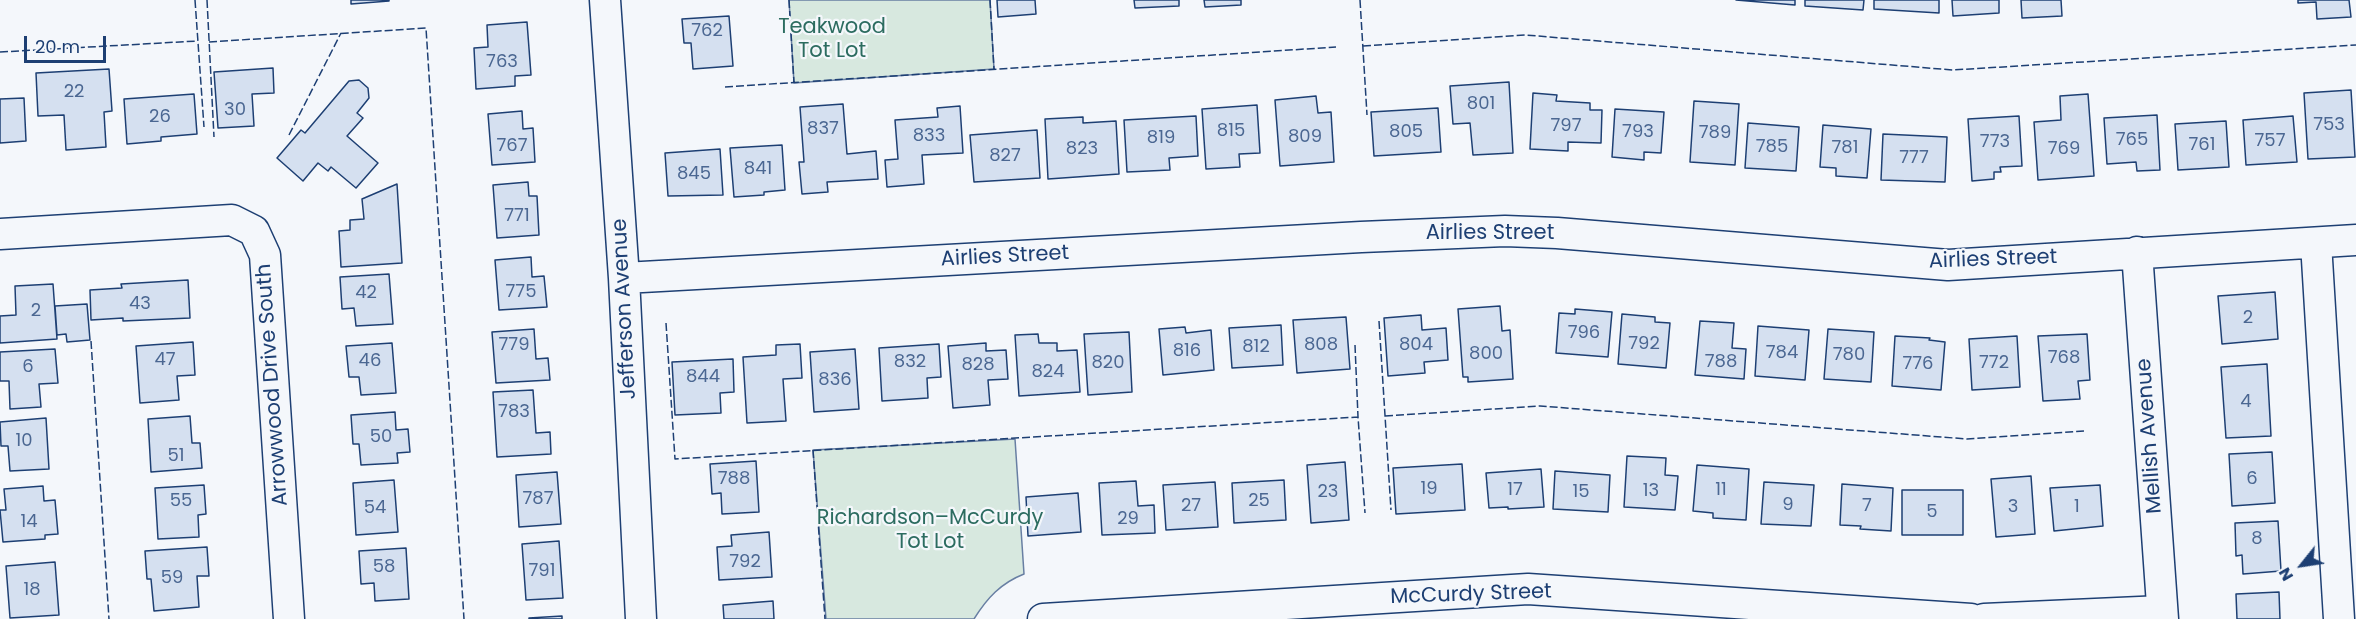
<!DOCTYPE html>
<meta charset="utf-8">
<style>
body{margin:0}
#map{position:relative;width:2356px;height:619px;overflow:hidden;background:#f4f7fb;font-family:Poppins,sans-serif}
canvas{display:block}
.north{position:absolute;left:2272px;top:535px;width:60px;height:60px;-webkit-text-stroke:4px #f4f7fb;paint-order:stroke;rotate:240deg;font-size:16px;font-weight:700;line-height:24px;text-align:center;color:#1d3f73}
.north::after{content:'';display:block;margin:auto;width:21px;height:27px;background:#1d3f73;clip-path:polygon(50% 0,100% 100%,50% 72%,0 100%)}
.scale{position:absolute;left:24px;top:36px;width:82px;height:27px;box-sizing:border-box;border:3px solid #1d3f73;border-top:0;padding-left:8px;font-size:18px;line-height:21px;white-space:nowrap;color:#1d3f73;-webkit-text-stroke:4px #f4f7fb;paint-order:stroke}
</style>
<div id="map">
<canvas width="2356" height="619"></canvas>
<div class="north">N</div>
<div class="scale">20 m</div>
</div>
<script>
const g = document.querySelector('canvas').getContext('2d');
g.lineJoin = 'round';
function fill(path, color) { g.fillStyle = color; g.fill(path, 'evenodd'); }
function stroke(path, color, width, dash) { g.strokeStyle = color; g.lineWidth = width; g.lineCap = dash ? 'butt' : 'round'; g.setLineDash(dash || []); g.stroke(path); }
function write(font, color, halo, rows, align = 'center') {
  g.font = font + ' Poppins,sans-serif'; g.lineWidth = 4.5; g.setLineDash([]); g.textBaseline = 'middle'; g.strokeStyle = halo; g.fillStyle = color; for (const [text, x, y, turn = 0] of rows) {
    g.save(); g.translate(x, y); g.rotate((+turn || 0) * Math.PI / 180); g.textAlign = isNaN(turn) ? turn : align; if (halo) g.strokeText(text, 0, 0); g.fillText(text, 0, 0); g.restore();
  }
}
const green = new Path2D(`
 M789 0H990L994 69 794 83Z
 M1015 439 1024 574C1001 583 987 598 974 619H826L813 450Z`);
const building = new Path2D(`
 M351 0H389V1L351 4Z
 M997 0H1035L1036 14 998 17Z
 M1134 0H1179V6L1135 8Z
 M1204 0H1241V5L1205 7Z
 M1736 0H1795V5Z
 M1805 0H1864L1863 10 1805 6Z
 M1874 0H1939V13L1874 9Z
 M1952 0H1999V13L1953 16Z
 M2021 0H2061L2062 16 2022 18Z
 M2298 0H2349L2351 17 2317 19 2316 2 2298 3Z
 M729 16 733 66 693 69 691 43H684L682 19Z
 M527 22 531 75 515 76V86L476 89 474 48 488 47 487 25Z
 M273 68 274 93 252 94 254 126 218 128 214 72Z
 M109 69 112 111 104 112 106 147 66 150 64 115 38 116 36 73Z
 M359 80 368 88 369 98 357 113 363 118 347 136 378 163 356 188 331 167 328 171 318 163 303 181 277 158 301 130 305 133 349 81Z
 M1509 82 1513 153 1473 155 1470 123 1453 124 1450 86Z
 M2351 90 2355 157 2308 159 2304 93Z
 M1533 93 1557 95 1556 101 1590 103V110H1602L1601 143 1568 142V151L1530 149Z
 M194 94 197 134 161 137V141L127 144 124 99Z
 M2088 94 2094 176 2038 180 2034 122 2061 120 2060 96Z
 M1316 96 1318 113 1331 112 1334 162 1280 166 1275 100Z
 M24 98 26 141 0 143V99Z
 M1694 101 1739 104 1735 165 1690 162Z
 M843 104 847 154 876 151 878 179 827 182 828 192 802 194 799 162H804L800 107Z
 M1257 105 1260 153 1239 154 1240 167 1206 169 1202 109Z
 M960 106 963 153 922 155 924 184 887 187 885 160 898 159 895 120 938 117 937 108Z
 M1438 108 1441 152 1374 156 1371 112Z
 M1615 109 1664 112 1661 153 1644 152V160L1612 157Z
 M522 111 523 129 533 128 535 162 492 165 488 114Z
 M2157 115 2160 170 2137 171 2136 162 2107 164 2104 118Z
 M1196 116 1198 156 1169 158 1170 170 1127 172 1124 120Z
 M2019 116 2022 166 2000 167 2001 172H1994V179L1972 181 1968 119Z
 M2293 116 2297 162 2246 165 2243 120Z
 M1083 117V123L1116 121 1119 174 1048 179 1045 119Z
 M2226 121 2229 167 2178 170 2175 124Z
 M1748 123 1799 127 1796 171 1745 168Z
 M1823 125 1871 129 1867 178 1836 176V168L1820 167Z
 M1037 130 1040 178 974 182 970 135Z
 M1883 134 1947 137 1945 182 1881 180Z
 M782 145 785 190 764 192V195L734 197 730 148Z
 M720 149 723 195 668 196 665 153Z
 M528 182 529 196H537L539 235 497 238 493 185Z
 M397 184 402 263 341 267 339 231 350 230V220L364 219 362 199Z
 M531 257 532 277 544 276 547 307 499 310 495 260Z
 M389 274 393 324 356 326 354 308 342 309 340 277Z
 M188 280 190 318 123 321V318L91 320 90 290 122 288 121 284Z
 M53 284 57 339 0 343V316L16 315 15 286Z
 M2275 292 2278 339 2222 344 2218 296Z
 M87 304 90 340 67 342 66 334 57 335 55 306Z
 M1500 306 1502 331 1510 330 1513 379 1468 382V377H1463L1458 309Z
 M1575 309 1612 312 1608 357 1556 353 1559 313 1575 314Z
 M1622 314 1655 317V322L1670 323 1666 368 1618 364Z
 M1421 315 1422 330 1446 328 1448 360 1424 362 1425 373 1388 376 1384 318Z
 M1346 317 1350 369 1297 373 1293 320Z
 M1700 321 1734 323 1732 348 1746 349 1744 379 1695 375Z
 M1281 325 1283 365 1232 368 1229 328Z
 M1758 326 1809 330 1805 380 1755 376Z
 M1185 327 1186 333 1211 330 1214 370 1163 375 1159 329Z
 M534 329 536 359 548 358 550 380 496 383 492 332Z
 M1828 329 1874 332 1871 382 1824 379Z
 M1129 332 1132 392 1088 395 1084 334Z
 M1038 334 1039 343H1057V351L1077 350 1080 392 1019 396 1015 335Z
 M2087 334 2090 380 2078 381 2080 399 2043 401 2038 336Z
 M1895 336 1930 338 1929 340 1945 342 1941 390 1892 386Z
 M2017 336 2020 387 1972 390 1969 339Z
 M193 342 195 375 177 376 179 400 140 403 136 346Z
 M392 343 396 393 361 395 359 377H349L346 346Z
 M986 343V351L1006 350 1008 379 988 380 990 405 953 408 948 346Z
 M800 344 802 378 783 379 786 421 747 423 743 357 776 355V345Z
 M939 344 941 377 927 378 928 398 882 401 879 348Z
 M55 349 58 383 39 384 41 407 10 409 9 381H0V352Z
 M855 349 859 409 814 412 810 352Z
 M733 359 734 392 720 393 721 413 675 415 672 362Z
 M2267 364 2271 436 2226 438 2221 367Z
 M533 390 536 433 550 432 551 454 497 457 493 392Z
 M395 412 396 430 408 429 410 452 397 453 398 463 361 465 359 444H353L351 415Z
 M190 416 192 443H200L202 468 151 472 148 419Z
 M46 418 49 469 10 471 8 446H1L0 422Z
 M2272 452 2275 503 2232 506 2229 454Z
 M1627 456 1666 458 1665 475 1678 476 1675 510 1624 507Z
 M756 461 759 512 722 514 721 493 712 494 710 464Z
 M1345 462 1349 520 1311 523 1307 465Z
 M1462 464 1465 510 1396 514 1393 468Z
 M1697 465 1749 469 1746 520 1713 518V513L1693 511Z
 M1541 469 1544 507 1508 509V507L1489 508 1486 473Z
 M1555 471 1610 475 1608 512 1553 509Z
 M557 472 561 524 519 527 516 475Z
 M2031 476 2035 534 1996 537 1991 479Z
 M394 480 398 532 356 535 353 483Z
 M1284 480 1286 520 1234 523 1232 483Z
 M1136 481 1138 506 1154 505 1155 533 1102 535 1099 483Z
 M1215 482 1218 527 1166 530 1163 485Z
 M1764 482 1814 485 1811 526 1761 524Z
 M1842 484 1893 488 1891 531 1860 529 1861 526 1840 525Z
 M204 485 206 514 198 515 199 537 158 539 155 488Z
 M2100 485 2103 526 2054 531 2050 488Z
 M43 486 44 501 55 500 58 534 45 535V539L3 542 0 510H6L4 489Z
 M1902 490H1963V535H1902Z
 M1078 493 1081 532 1028 536 1026 497Z
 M2278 521 2281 571 2243 574 2242 555 2236 556 2235 523Z
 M769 532 772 577 719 580 717 547 732 546 731 535Z
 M559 541 563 598 526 600 522 544Z
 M207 547 209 576H197L199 607 154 611 151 579H147L145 551Z
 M406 548 409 599 375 601 374 583 361 584 359 551Z
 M55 562 59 615 10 618 6 566Z
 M2279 592 2280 619H2237L2236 594Z
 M773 601 774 619H724L723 605Z
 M562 616V619H529V618Z`);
const minor = new Path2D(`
 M605 0 624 278 641 619
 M0 234 232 220 254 231 265 255 289 619
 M2316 243 2339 619
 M2137 252 2163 619
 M624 278 1361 237 1505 231 1557 233 1948 265 2356 240
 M1043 619 1528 589 1971 619
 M1984 619 2162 611`);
const fence = new Path2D(`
 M195 0 204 127
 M207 0 214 137
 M789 0 794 83
 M990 0 994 69
 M1360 0 1367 115
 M209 42 426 28 464 619
 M1363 46 1525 35 1953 70 2356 45
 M0 52 197 41
 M725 87 1336 47
 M289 135 341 33
 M1379 321 1391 510
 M666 323 675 459 1358 417 1365 513
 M91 341 109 619
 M1355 345 1358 417
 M1385 416 1540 406 1967 439 2084 431
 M813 450 825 619`);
const numberNames = [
 ["762",707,31],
 ["763",502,62],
 ["22",74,92],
 ["801",1481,104],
 ["30",235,110],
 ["26",160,117],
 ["753",2329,125],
 ["797",1566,126],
 ["837",823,129],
 ["815",1231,131],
 ["805",1406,132],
 ["793",1638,132],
 ["789",1715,133],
 ["833",929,136],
 ["809",1305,137],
 ["819",1161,138],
 ["765",2132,140],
 ["757",2270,141],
 ["773",1995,142],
 ["761",2202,145],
 ["767",512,146],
 ["785",1772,147],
 ["781",1845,148],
 ["823",1082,149],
 ["769",2064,149],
 ["827",1005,156],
 ["777",1914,158],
 ["841",758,169],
 ["845",694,174],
 ["771",517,216],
 ["775",521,292],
 ["42",366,293],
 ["43",140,304],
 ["2",36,311],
 ["2",2248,318],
 ["796",1584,333],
 ["792",1644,344],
 ["779",514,345],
 ["808",1321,345],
 ["804",1416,345],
 ["812",1256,347],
 ["816",1187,351],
 ["784",1782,353],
 ["800",1486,354],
 ["780",1849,355],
 ["768",2064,358],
 ["47",165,360],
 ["46",370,361],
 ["832",910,362],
 ["788",1721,362],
 ["820",1108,363],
 ["772",1994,363],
 ["776",1918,364],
 ["828",978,365],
 ["6",28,367],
 ["824",1048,372],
 ["844",703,377],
 ["836",835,380],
 ["4",2246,402],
 ["783",514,412],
 ["50",381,437],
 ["10",24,441],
 ["51",176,456],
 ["788",734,479],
 ["6",2252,479],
 ["19",1429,489],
 ["17",1515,490],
 ["11",1721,490],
 ["13",1651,491],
 ["23",1328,492],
 ["15",1581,492],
 ["787",538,499],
 ["55",181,501],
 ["25",1259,501],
 ["9",1788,505],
 ["27",1191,506],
 ["7",1867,506],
 ["3",2013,507],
 ["1",2077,507],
 ["54",375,508],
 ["5",1932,512],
 ["29",1128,519],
 ["14",29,522],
 ["8",2257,539],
 ["792",745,562],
 ["58",384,567],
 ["791",542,571],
 ["59",172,578],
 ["18",32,590]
];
const parkNames = [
 ["Teakwood",832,28],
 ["Tot Lot",832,52],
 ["Richardson–McCurdy",930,519],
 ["Tot Lot",930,543]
];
const streetNames = [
 ["Airlies Street",1490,234],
 ["Airlies Street",1005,257,-3],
 ["Airlies Street",1993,260,-2],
 ["Jefferson Avenue",625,309,-93],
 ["Arrowwood Drive South",273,385,-94],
 ["Mellish Avenue",2150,436,-94],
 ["McCurdy Street",1471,595,-2]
];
fill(green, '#d7e8df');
stroke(green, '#687fa3', 1.5);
fill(building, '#d5e0f0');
stroke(building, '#1d3f73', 1.5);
stroke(minor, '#1d3f73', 33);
stroke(minor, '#f4f7fb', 30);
stroke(fence, '#1d3f73', 1.5, [8, 3]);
write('18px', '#4b6792', null, numberNames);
write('21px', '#2c6c60', '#f4f7fb', parkNames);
write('21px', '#1d3f73', '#f4f7fb', streetNames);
</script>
